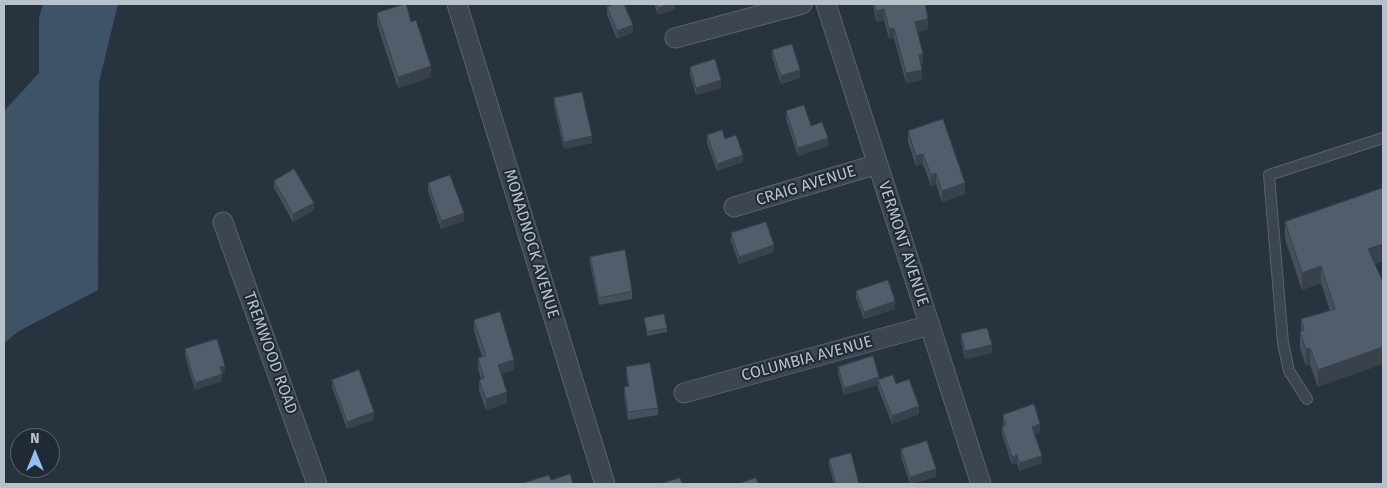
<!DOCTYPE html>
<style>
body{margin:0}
#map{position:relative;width:1387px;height:488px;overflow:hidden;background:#273440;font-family:"Fira Sans",sans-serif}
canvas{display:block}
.frame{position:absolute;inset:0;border:5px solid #b8c0ca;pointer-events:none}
.north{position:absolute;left:10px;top:428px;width:50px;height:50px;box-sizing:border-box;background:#202a35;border:1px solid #5d6671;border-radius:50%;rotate:0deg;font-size:14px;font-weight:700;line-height:20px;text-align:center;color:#b8c0ca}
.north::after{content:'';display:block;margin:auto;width:18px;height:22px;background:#95bff3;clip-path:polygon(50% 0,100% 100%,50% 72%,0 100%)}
</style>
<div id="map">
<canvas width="1387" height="488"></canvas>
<div class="frame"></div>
<div class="north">N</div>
</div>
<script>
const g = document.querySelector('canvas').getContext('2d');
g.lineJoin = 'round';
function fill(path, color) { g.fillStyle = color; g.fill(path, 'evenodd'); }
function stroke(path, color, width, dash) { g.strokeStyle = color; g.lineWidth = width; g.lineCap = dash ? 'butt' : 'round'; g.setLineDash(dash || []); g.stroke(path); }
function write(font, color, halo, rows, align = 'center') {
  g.font = font + ' "Fira Sans",sans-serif'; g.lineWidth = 4; g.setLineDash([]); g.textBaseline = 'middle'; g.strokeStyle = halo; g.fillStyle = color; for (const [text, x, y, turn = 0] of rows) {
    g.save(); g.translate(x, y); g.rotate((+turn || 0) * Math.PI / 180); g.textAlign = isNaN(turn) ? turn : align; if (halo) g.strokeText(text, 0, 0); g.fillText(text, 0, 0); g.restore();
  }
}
const water = new Path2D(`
 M43 4H118L99 82 98 290 19 331 4 343V111L39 73V18Z`);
const service = new Path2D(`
 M1307 399 1289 371 1283 343 1269 175 1383 138`);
const minor = new Path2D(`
 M457 4 605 484
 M826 4 981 484
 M675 38 802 4
 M734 207 878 164
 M223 222 317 484
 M684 393 930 325`);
const wall = new Path2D(`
 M654 4H675V9L658 15Z
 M873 4H925L928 29 918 32 923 64 921 65 922 80 906 83 894 38 889 39 884 20 876 22Z
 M607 7 633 32 617 39 607 15Z
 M377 13 411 22 431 77 398 88 377 24Z
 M772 50 800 78 781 84 772 57Z
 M690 67 721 88 696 95 690 74Z
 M554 98 592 143 564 149 554 105Z
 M786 111 811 126 828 146 798 156 786 119Z
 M908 131 965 194 942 202 936 184 931 186 923 164 916 166 908 142Z
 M707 135 725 139 743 162 717 171 707 143Z
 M274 181 314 210 293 222 274 188Z
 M428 183 464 221 441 229 428 191Z
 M1383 188V261L1375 264 1318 387 1310 365 1306 366 1300 348V332L1301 331V319L1330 311 1321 283 1302 290 1285 239V222Z
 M731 233 774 252 739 264 731 241Z
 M590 257 632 291V299L599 305 590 264Z
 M856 291 895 309 864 319 856 298Z
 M644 318 667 328V332L647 336Z
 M474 320 514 370 501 374 507 403 486 410 479 390V380L481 379 478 369V358L482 357 474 331Z
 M961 334 992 353 965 359 961 341Z
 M185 349 225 373 222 374V381L195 390 185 356Z
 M626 367 658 408V415L628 420 624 394V387L628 386 626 374Z
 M838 367 879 380 896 384 919 414 892 424 878 388V385L844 395 838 374Z
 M332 380 374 420 347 429 332 387Z
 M1003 415 1040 432 1034 434 1042 463 1019 471 1017 463 1012 465 1002 434V427L1004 426 1003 422Z
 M901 449 936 477 910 484 901 457Z
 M829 459 859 484H834L829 466Z`);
const shadedWall = new Path2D(`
 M669 4H675V9L658 15V8Z
 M884 9V20L876 22V11Z
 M928 19V29L915 33V22Z
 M633 25V32L617 39V31Z
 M894 28V38L889 39V29Z
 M923 54V64L919 65V55Z
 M431 66V77L398 88V77Z
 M800 70V78L781 84V76Z
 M922 70V80L906 83V73Z
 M721 80V88L696 95V88Z
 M592 136V143L564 149V142Z
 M828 138V146L798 156V148Z
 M923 154V164L916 166V156Z
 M743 155V162L717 171V164Z
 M936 173V184L931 186V175Z
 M965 183V194L942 202V191Z
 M314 203V210L293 222V214Z
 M464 213V221L441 229V221Z
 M1383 244V261L1368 266V249Z
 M774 245V252L739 264V257Z
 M1321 266V283L1302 290V273Z
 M895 301V309L864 319V312Z
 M992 345V353L965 359V351Z
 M1383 347V364L1318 387V370Z
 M1310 348V365L1306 366V349Z
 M514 360V370L498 375V365Z
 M225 366V373L222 374V381L195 390V383L220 367Z
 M879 377 878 385 844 395V388Z
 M507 392V403L486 410V399Z
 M919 406V414L892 424V416Z
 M374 412V420L347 429V422Z
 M1040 424V432L1032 434V427Z
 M1017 455V463L1012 465V457Z
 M1042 456V463L1019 471V463Z
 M936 469V477L910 484V477Z`);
const building = new Path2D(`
 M406 4 411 22 416 20 431 66 398 77 377 13Z
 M615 4H624L633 25 617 31 607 7Z
 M657 4H669L658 8Z
 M875 4H925L928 19 915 22 923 54 919 55 922 70 906 73 894 28 889 29 884 9 876 11Z
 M792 44 800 70 781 76 772 50Z
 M715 59 721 80 696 88 690 67Z
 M582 92 592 136 564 142 554 98Z
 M804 105 811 126 822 122 828 138 798 148 786 111Z
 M943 119 965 183 942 191 936 173 931 175 923 154 916 156 908 131Z
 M722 130 725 139 736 135 743 155 717 164 707 135Z
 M294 169 314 203 293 214 274 181Z
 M450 175 464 213 441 221 428 183Z
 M1383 188V244L1368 249 1383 282V347L1318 370 1310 348 1306 349 1300 332 1304 330 1301 319 1335 309 1321 266 1302 273 1285 222Z
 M766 222 774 245 739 257 731 233Z
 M625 250 632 291 599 298 590 257Z
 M888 280 895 301 864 312 856 291Z
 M500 312 514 360 498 365 507 392 486 399 479 380 484 378 478 358 486 356 474 320Z
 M664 314 667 328 647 332 644 318Z
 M987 328 992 345 965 351 961 334Z
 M217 339 225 366 220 367 222 374 195 383 185 349Z
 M873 356 879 377 844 388 838 367Z
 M650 363 658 408 628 412 624 387 629 386 626 367Z
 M359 370 374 412 347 422 332 380Z
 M893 375 896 384 909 379 919 406 892 416 878 380Z
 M1034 404 1040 424 1032 427 1042 456 1019 463 1017 455 1012 457 1002 427 1006 425 1003 415Z
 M927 441 936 469 910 477 901 449Z
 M851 453 859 484H836L829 459Z
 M570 474 573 484H520L549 475 551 480Z
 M680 478 682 484H660Z
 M756 478 758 484H738Z`);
const streetNames = [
 ["CRAIG AVENUE",806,186,-17],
 ["MONADNOCK AVENUE",531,244,73],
 ["VERMONT AVENUE",903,244,72],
 ["TREMWOOD ROAD",270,353,70],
 ["COLUMBIA AVENUE",807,359,-15]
];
fill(water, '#3e5268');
stroke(service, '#59636d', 12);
stroke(minor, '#59636d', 21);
stroke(service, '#3c4550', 10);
stroke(minor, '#3c4550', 19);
fill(wall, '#46505c');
fill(shadedWall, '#39414b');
fill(building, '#515d6b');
stroke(building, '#39414b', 1);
write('16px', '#b8c0ca', '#202a35', streetNames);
</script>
